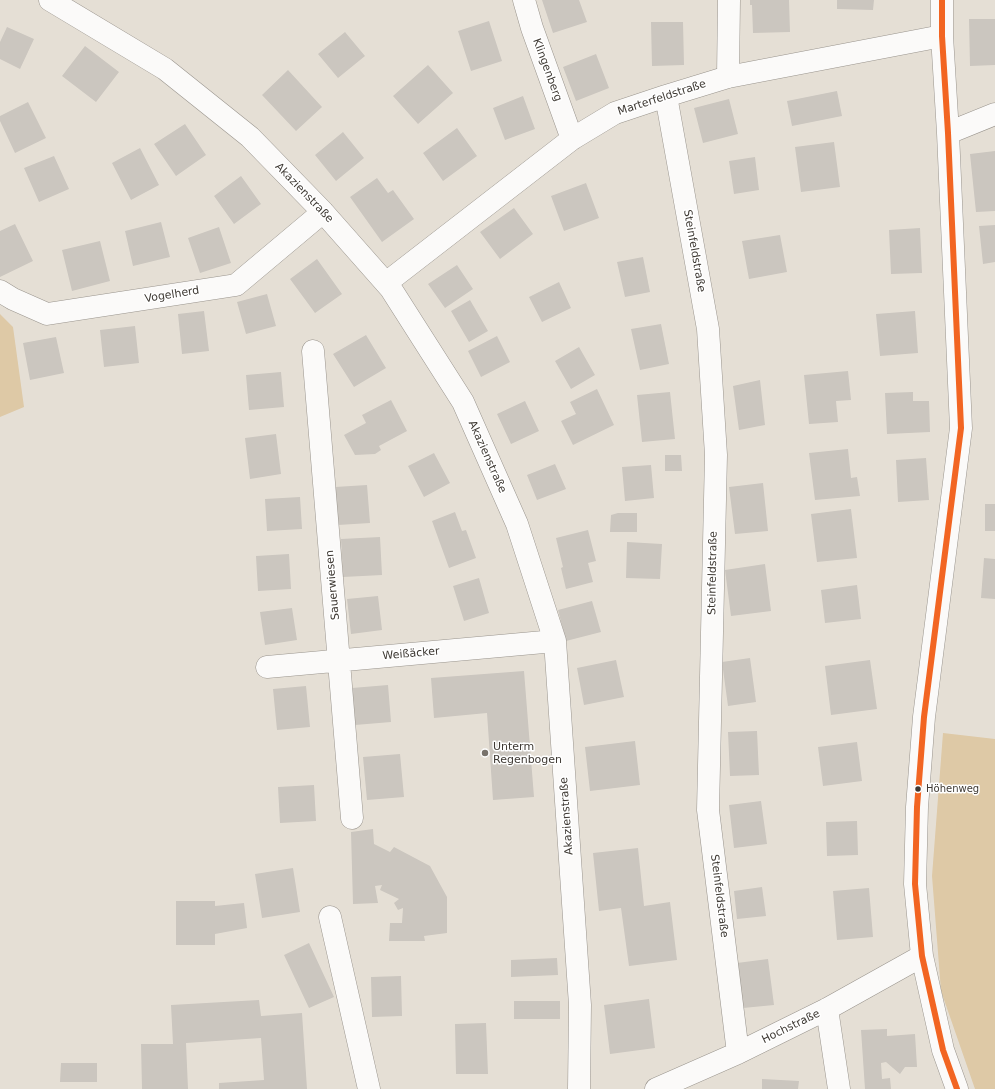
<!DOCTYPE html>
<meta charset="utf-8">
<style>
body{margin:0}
canvas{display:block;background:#e5dfd5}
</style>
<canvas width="995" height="1089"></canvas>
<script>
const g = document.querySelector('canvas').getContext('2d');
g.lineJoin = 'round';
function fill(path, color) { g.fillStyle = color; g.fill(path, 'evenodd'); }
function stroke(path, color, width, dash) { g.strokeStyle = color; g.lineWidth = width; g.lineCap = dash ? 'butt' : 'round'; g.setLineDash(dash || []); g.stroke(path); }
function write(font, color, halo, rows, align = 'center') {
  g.font = font + ' "DejaVu Sans",sans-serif'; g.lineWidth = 3; g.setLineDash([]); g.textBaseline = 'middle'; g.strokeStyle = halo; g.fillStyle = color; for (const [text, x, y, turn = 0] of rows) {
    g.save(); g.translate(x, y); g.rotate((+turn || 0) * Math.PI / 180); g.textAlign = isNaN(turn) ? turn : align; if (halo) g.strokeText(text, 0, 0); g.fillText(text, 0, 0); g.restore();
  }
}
const green = new Path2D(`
 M0 314 13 327 24 407 0 417Z
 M943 733 995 739V1089H975L941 991 932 876Z`);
const building = new Path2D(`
 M542 0H579L587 22 553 33Z
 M750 0H789L790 32 753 33 752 5H750Z
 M837 0H874L873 10 837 9Z
 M969 19H995V65L970 66Z
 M489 21 502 61 471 71 458 31Z
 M651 22H683L684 65 652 66Z
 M7 27 34 39 20 69 0 59V42Z
 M345 32 365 56 338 78 318 54Z
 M85 46 119 72 96 102 62 76Z
 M596 54 609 88 576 101 563 67Z
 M428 65 453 93 418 124 393 96Z
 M288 70 322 107 296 131 262 95Z
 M837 91 842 116 792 126 787 101Z
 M523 96 535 129 505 140 493 108Z
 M729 99 738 134 703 143 694 108Z
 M28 102 46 138 15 153 0 121V116Z
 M185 124 206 155 176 176 154 144Z
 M457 128 477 156 443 181 423 153Z
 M343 132 364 158 336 181 315 155Z
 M834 142 840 187 801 192 795 147Z
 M140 148 159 185 131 200 112 163Z
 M995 151V211L976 212 970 154Z
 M54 156 69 189 39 202 24 168Z
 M755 157 759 190 734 194 729 161Z
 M241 176 261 204 234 224 214 196Z
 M377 178 388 193 393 190 414 219 382 242 350 197Z
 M586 183 599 218 564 231 551 196Z
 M514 208 533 234 500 259 480 232Z
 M161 222 170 257 133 266 125 231Z
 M15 224 33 261 0 277V231Z
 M995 225V262L983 264 979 226Z
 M219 227 231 263 200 273 188 238Z
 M920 228 922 273 891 274 889 230Z
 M780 235 787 272 749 279 742 241Z
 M100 241 110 281 72 291 62 250Z
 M643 257 650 292 625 297 617 262Z
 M317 259 342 294 315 313 290 279Z
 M457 265 473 289 445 308 428 284Z
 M559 282 571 308 542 322 529 297Z
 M267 294 276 326 246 334 237 302Z
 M470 300 488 331 469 342 451 311Z
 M204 311 209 351 182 354 178 314Z
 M915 311 918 353 880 356 876 314Z
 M661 324 669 364 640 370 631 329Z
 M135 326 139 363 104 367 100 330Z
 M366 335 386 368 354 387 333 354Z
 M497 336 510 362 481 377 468 351Z
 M56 337 64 373 30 380 23 343Z
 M579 347 595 375 571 389 555 361Z
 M848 371 851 400 836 401 838 422 809 424 804 375Z
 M281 372 284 407 249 410 246 375Z
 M760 380 765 425 739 430 733 386Z
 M597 389 614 425 573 445 561 421 576 414 570 402Z
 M670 392 675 439 642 442 637 395Z
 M913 392V401H929L930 432 887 434 885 393Z
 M391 400 407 431 379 446 381 450 375 454 355 455 344 435 366 423 362 415Z
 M525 401 539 431 511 444 497 414Z
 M276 434 281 474 250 479 245 438Z
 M848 449 851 478 857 477 860 496 815 500 809 453Z
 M434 453 450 483 424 497 408 466Z
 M665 455H681L682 471H665Z
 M926 458 929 500 898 502 896 460Z
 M555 464 566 489 537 500 527 475Z
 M651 465 654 498 625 501 622 467Z
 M763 483 768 531 735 534 729 487Z
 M367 485 370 523 338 525 335 487Z
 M300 497 302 529 267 531 265 499Z
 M985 504H995V531H985Z
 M851 509 857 558 817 562 811 514Z
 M455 512 462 531 466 530 476 558 449 568 432 521Z
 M618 513H637V532H610L611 515Z
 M588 530 596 561 588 563 593 582 566 589 561 568 563 567 556 538Z
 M380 537 382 575 343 577 341 539Z
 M627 542 662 544 660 579 626 578Z
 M289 554 291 589 258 591 256 556Z
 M984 558 995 559V599L981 598Z
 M765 564 771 611 731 616 725 570Z
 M479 578 489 613 464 621 453 586Z
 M857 585 861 619 825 623 821 590Z
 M378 596 382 630 351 634 347 599Z
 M592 601 601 632 566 641 558 610Z
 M292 608 297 640 265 645 260 612Z
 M750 658 756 702 728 706 722 662Z
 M616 660 624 697 584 705 577 668Z
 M870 660 877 709 831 715 825 666Z
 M524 671 534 797 493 800 487 713 434 718 431 678Z
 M388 685 391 722 355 725 352 688Z
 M306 686 310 727 277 730 273 689Z
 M757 731 759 775 730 776 728 732Z
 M635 741 640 785 590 791 585 747Z
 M857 742 862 781 823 786 818 747Z
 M400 754 404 797 367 800 363 757Z
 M314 785 316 821 280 823 278 787Z
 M761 801 767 844 734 848 729 805Z
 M857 821 858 855 827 856 826 822Z
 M373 829 374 844 390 852 394 847 430 866 447 897V933L424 936 425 941H389L390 923H402L403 908 398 910 394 903 399 899 380 890 382 885 375 886 378 903 353 904 351 832Z
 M638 848 644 906 670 902 677 960 629 966 621 908 599 911 593 853Z
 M293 868 300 912 262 918 255 874Z
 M762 887 766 916 737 919 734 891Z
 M869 888 873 937 837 940 833 891Z
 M176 901H215V906L244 903 247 928 215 934V945H176Z
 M309 943 334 997 309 1008 284 955Z
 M557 958 558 975 511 977V960Z
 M768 959 774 1005 743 1008 737 963Z
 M401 976 402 1016 372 1017 371 977Z
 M649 999 655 1048 610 1054 604 1005Z
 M259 1000 261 1016 302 1013 307 1089H219V1083L264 1080 261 1038 186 1043 188 1089H142L141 1044H173L171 1005Z
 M514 1001H560V1019H514Z
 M486 1023 488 1074H456L455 1024Z
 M887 1029V1036L915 1034 917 1067H905L900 1074 886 1062 881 1063 882 1079 890 1078 891 1089H865L861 1030Z
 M61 1063H97V1082H60Z
 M762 1079 799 1081 798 1089H762Z`);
const minor = new Path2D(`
 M50 0 165 69 250 137 323 212 391 289 463 402 517 524 555 641 580 1005 579 1089
 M524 0 532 28 572 139
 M942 0V36L948 133 961 428 924 717 917 807 915 884 922 956 943 1050 957 1089
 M728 77 729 0
 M666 96 708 329 716 455 708 810 738 1053
 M948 133 995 114
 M386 283 572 139 615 113 666 96 728 77 942 36
 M0 291 13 299 47 314 236 285 323 212
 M313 351 352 818
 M267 667 555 641
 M330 917 369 1089
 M827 1009 839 1089
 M656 1089 738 1053 827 1009 922 956`);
const bus1 = new Path2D(`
 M942 0V36L948 133 961 428 924 717 917 807 915 884 922 956 943 1050 957 1089`);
const markers = [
 [485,753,4,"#78736c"],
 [918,789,3.5,"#3e3933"]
];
const busNames = [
 ["Höhenweg",926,789]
];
const streetNames = [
 ["Klingenberg",547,70,70],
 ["Marterfeldstraße",662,98,-18],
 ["Akazienstraße",304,193,46],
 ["Steinfeldstraße",694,251,80],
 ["Vogelherd",172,295,-9],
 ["Akazienstraße",487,457,66],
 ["Steinfeldstraße",713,573,-89],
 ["Sauerwiesen",333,585,-95],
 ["Weißäcker",411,654,-5],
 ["Akazienstraße",567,816,-94],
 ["Steinfeldstraße",719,896,83],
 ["Hochstraße",791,1027,-26]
];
const poiNames = [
 ["Unterm",493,747],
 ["Regenbogen",493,760]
];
fill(green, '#dec9a6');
fill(building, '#cbc6bf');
stroke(minor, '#99948d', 23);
stroke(minor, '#fbfaf9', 22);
stroke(bus1, '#f26522', 6);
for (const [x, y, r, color] of markers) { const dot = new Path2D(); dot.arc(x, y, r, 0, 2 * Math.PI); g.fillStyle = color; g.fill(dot); stroke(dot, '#fff', 1.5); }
write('10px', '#3e3933', '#fff', busNames, 'left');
write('11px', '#3e3933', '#fff', streetNames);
write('11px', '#3e3933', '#fff', poiNames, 'left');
</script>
